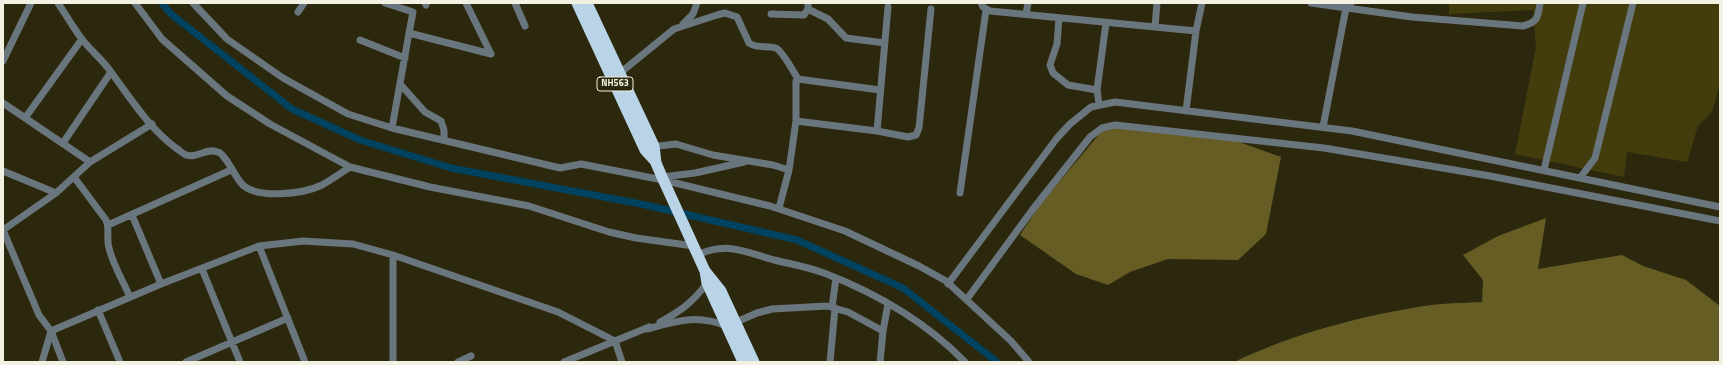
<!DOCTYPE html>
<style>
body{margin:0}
#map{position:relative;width:1723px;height:365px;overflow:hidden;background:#2c280e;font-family:"Titillium Web",sans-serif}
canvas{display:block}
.frame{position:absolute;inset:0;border:4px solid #f3f2e2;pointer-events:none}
</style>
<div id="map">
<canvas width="1723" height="365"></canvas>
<div class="frame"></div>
</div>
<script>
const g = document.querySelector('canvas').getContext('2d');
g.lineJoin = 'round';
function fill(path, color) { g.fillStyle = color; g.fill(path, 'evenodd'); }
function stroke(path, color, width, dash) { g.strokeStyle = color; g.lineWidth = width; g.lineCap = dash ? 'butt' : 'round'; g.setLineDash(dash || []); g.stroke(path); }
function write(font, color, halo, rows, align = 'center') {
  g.font = font + ' "Titillium Web",sans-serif'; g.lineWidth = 4; g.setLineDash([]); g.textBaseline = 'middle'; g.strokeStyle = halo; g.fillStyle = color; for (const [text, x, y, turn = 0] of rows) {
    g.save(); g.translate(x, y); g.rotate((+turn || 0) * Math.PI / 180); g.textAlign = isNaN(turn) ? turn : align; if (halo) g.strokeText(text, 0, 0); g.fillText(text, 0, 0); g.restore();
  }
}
const green = new Path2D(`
 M1449 3H1720V83L1712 112 1698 126 1687 162 1627 152 1624 177 1515 154 1536 47 1533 10 1449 14Z`);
const forest = new Path2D(`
 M1106 126 1217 134 1281 157 1266 234 1238 260 1168 259 1130 272 1108 285 1076 274 1020 235 1039 206Z
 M1546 218 1538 269 1622 255 1643 266 1686 280 1720 306V362H1234C1293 334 1360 316 1424 306 1443 303 1463 303 1482 302L1483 280 1463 255 1498 236Z`);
const canal = new Path2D(`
 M162 3 171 14 292 109 360 140 451 168 641 204 797 240 903 288 997 362`);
const minor = new Path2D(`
 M58 3C66 15 73 27 81 38 90 50 103 60 111 72 131 99 149 128 176 148 179 150 183 154 186 155 197 159 207 147 218 152 226 155 234 175 241 183 255 200 303 194 322 185 331 180 341 173 350 167
 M135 3 162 39 227 96 270 124 350 167 430 187 529 206 609 232 636 238 694 246
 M193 3 227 39 283 78 348 114 392 128 560 168 581 164 663 180 770 206 845 231 919 266 946 281 1011 341 1029 362
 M385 3 413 12 409 33
 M425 3 426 5
 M466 3 491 54
 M515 3 525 26
 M981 3 983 7 990 11 1196 31 1186 111
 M1311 3 1412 17 1523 26C1538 22 1538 17 1540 3
 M808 9 828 19 846 38 885 43
 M298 12 304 3
 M771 14 804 15 808 9V3
 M1026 14 1028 3
 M1059 18 1057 44 1050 65 1053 73 1068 85 1097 90
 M683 24 693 14 697 3
 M1155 27 1157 3
 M1196 31 1202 3
 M360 40 405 58
 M3 61 31 3
 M620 73 674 29 717 15 725 13 737 17 749 43C757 49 767 45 776 48 783 52 793 71 798 79
 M400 84 425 112 441 121 444 130V140
 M3 103 90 162
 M1099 104 1097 90 1106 23
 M25 118 82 39
 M796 121 877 131 908 137 916 135 919 128 931 9
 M1323 127 1346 8 1351 3
 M392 128 409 33 491 54
 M877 131 888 7
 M63 143 111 72
 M651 147 676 144 713 155 773 165 789 170 796 121V81L798 79 880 90
 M1544 170 1583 3
 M3 171 56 193
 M74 177 106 220C110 229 106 238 109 248 113 265 123 281 130 297
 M662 177 695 173 744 162
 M1580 178 1595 158 1633 3
 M960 193 986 10
 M779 208 789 170
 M132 215 161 284
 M108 225 231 170
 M3 230 56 193 90 162 152 124
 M3 230 39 315 51 331 63 362
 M259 246 305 362
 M393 255V362
 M698 255C727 241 745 252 774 260 791 264 808 267 824 273 876 293 927 323 965 362
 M202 269 240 362
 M948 284 1057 138 1070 124 1091 107 1115 102 1352 131 1720 207
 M967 299 1033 209 1090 137 1102 128 1115 125 1324 148 1490 176 1720 221
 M832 307 836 278
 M98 310 120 362
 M660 322C681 311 693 302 707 283
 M647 329C677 321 696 314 727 326L757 313 772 309 827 306 848 312 883 331
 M42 362 51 331 161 284 259 246 303 241 353 244 393 255 558 312 615 341 622 362
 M186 362 288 318
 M458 362 471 356
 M564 362 649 327
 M830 362 835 308
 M880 362 883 331 888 304`);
const trunk = new Path2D(`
 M577 3 645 150 656 162
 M587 3 654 146 656 163 662 177 705 271 707 283 743 362
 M705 271 721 291 754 362`);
const shields = [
 [615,84,36]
];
const shieldNames = [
 ["NH563",615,84]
];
fill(green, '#433d0d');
fill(forest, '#655d24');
stroke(canal, '#004360', 7);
stroke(minor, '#6a767e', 7);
stroke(trunk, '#b8d4e6', 11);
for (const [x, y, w] of shields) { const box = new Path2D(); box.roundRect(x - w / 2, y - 7, w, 14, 3); g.fillStyle = '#2c280e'; g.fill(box); stroke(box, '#f3f2e2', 1); }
write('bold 9px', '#f3f2e2', null, shieldNames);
</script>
